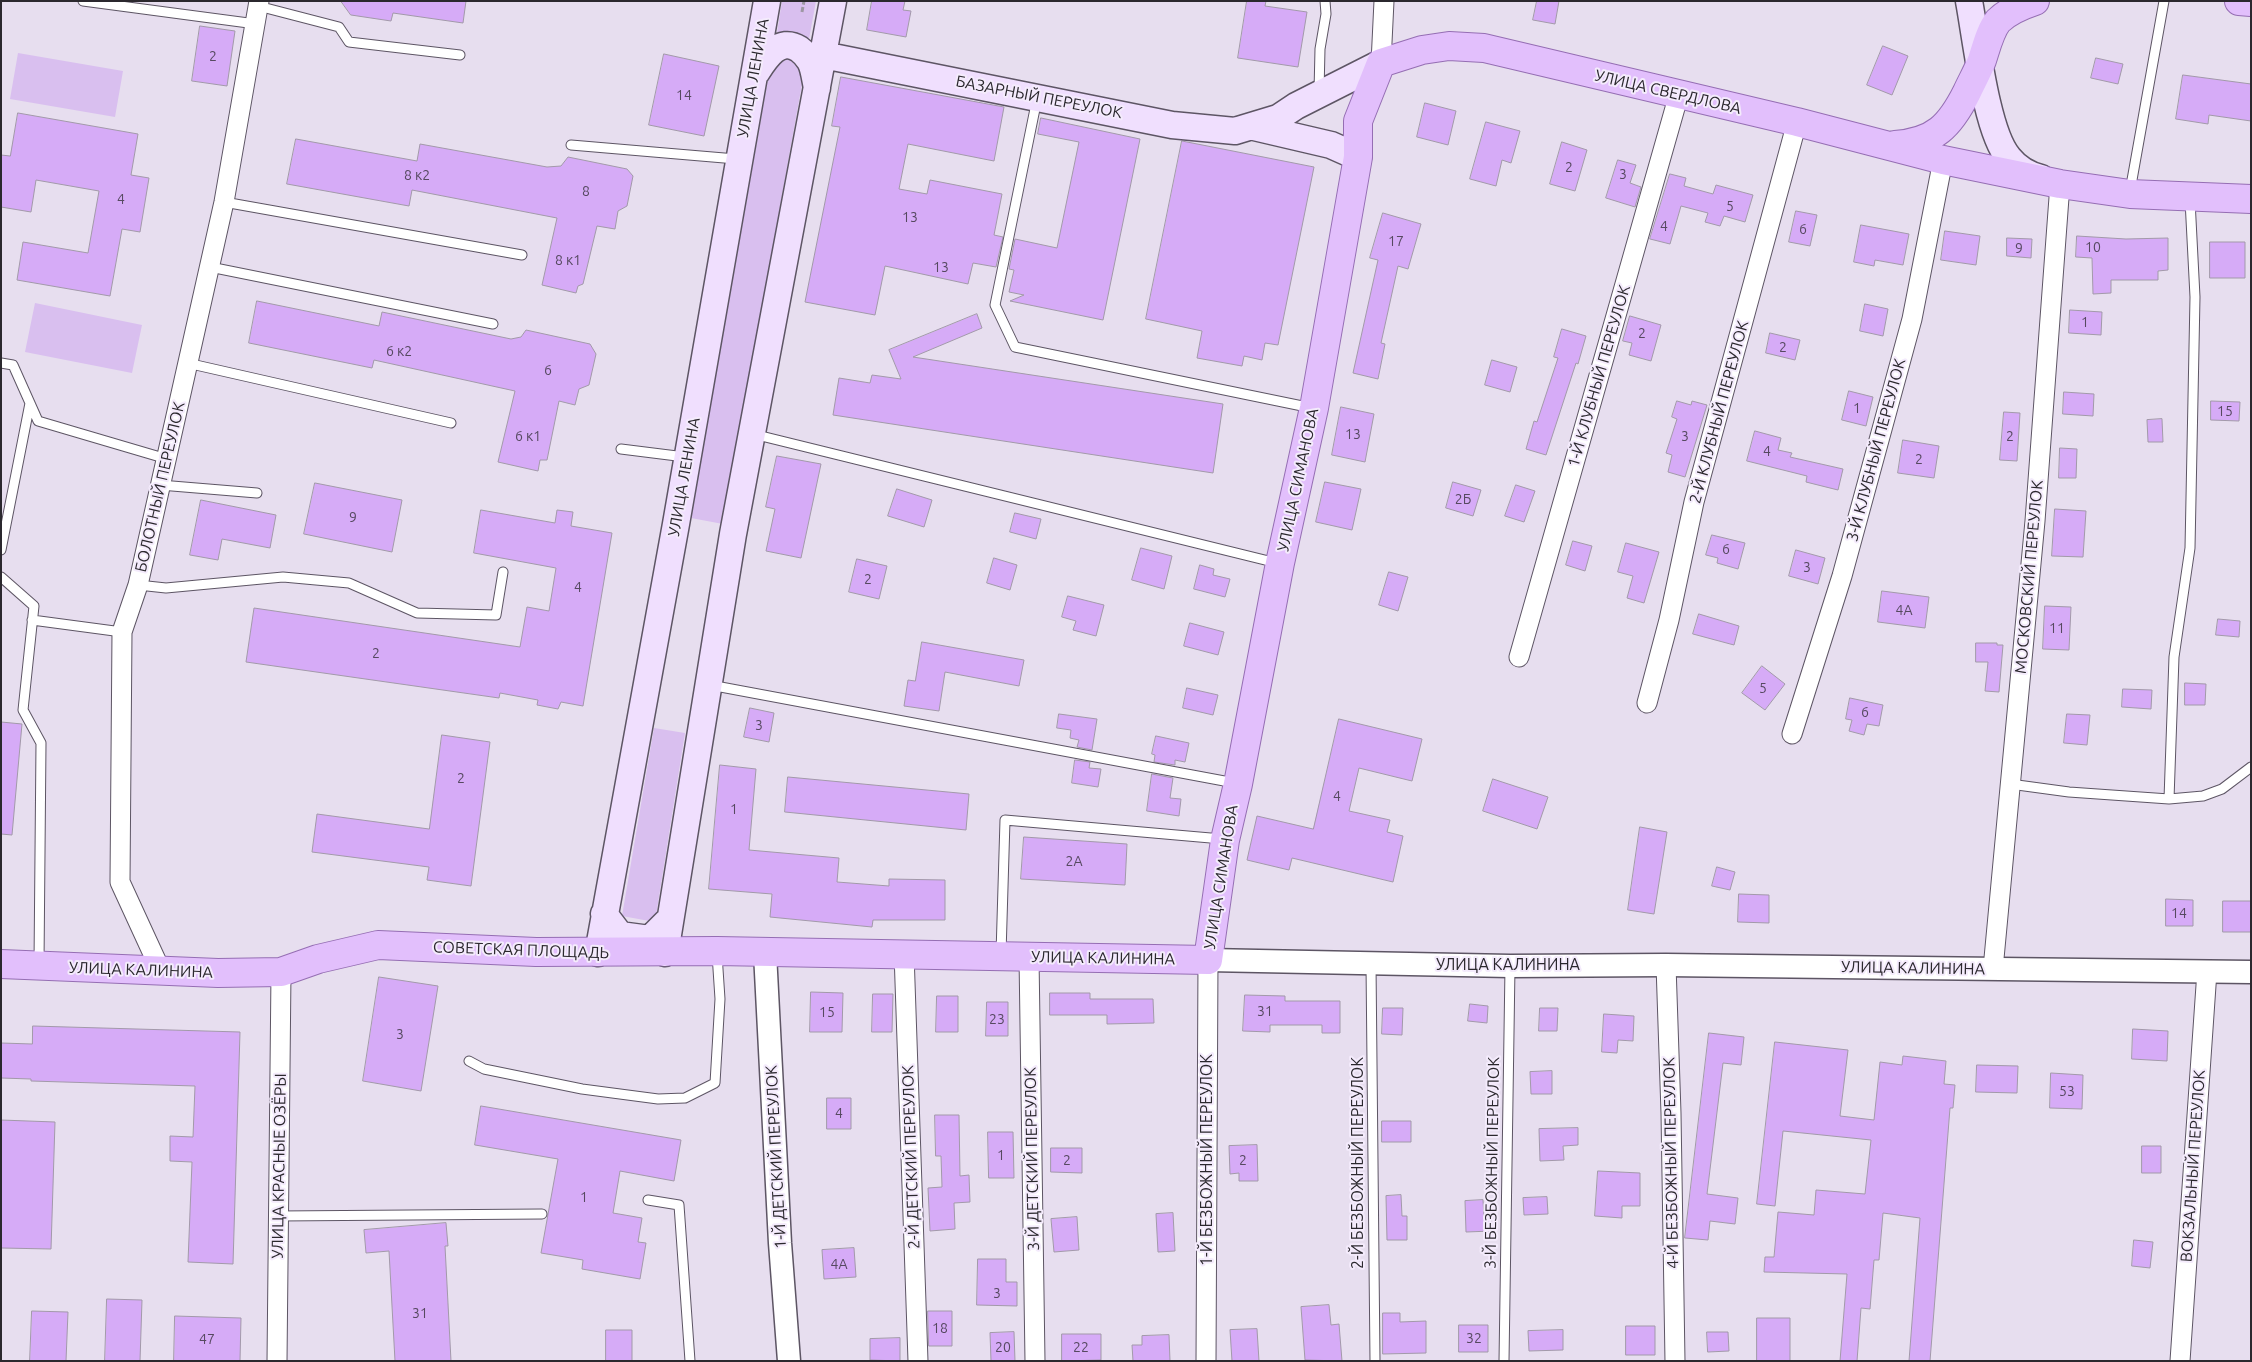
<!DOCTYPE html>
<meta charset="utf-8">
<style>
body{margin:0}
#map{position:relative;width:2252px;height:1362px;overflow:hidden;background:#e7deef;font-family:Ubuntu,sans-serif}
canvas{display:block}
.frame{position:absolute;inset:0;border:2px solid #2b282e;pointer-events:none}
</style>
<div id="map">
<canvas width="2252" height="1362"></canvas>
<div class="frame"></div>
</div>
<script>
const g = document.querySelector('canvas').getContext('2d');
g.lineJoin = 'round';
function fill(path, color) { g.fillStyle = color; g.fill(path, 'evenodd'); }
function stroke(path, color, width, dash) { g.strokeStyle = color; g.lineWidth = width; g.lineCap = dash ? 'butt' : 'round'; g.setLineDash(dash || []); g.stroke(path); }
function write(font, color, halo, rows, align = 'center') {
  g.font = font + ' Ubuntu,sans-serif'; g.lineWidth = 4; g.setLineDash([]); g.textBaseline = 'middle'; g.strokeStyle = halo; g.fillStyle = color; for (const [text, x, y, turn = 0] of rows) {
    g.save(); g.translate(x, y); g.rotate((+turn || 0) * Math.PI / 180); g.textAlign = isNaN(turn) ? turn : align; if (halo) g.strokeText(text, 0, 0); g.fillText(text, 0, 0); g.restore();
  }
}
const green = new Path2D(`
 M782 1H816L809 39 777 33Z
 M787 52 804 73 723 524 691 518 770 67Z
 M18 53 123 71 115 117 10 99Z
 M35 303 142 325 132 373 25 352Z
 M654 728 685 733 655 922 622 916Z`);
const building = new Path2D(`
 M341 1H466L463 23 393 13 391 21 351 15Z
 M872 1H905L903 10 911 11 906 37 867 30Z
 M1247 1H1266L1265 6 1307 12 1298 67 1238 58Z
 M1537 1H1559L1555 24 1533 20Z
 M200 26 235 31 227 86 192 81Z
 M1883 46 1908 56 1892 95 1867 85Z
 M664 54 719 66 704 136 649 125Z
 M2096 58 2123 64 2118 84 2091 78Z
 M2183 75 2251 84V121L2209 115 2208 124 2176 119Z
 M841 77 1004 107 994 161 908 144 899 189 927 194 930 180 1002 194 994 235 1003 237 996 267 973 263 968 284 885 266 875 315 805 302 840 127 832 126Z
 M1425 103 1456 111 1448 145 1417 137Z
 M18 113 138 134 131 175 149 178 140 232 122 229 110 296 17 280 23 242 88 253 99 191 36 180 31 212 1 207V155L10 156Z
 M1041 118 1140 139 1103 320 1010 301 1024 295 1009 292 1014 270 1009 269 1015 239 1057 248 1079 142 1038 134Z
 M1486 122 1520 131 1511 163 1502 160 1496 186 1470 179Z
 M296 139 417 161 420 144 547 167 561 166 568 157 627 169 633 176 627 206 618 211 615 229 597 226 583 284 578 286 576 293 542 285 557 218 412 190 409 206 287 184Z
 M1182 141 1314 167 1278 345 1265 343 1262 360 1244 356 1242 366 1197 358 1202 331 1146 319Z
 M1562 142 1587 150 1575 191 1550 184Z
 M1618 160 1636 165 1630 183 1641 187 1635 207 1606 198Z
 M1670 174 1686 178 1684 186 1713 194 1716 185 1753 195 1745 222 1724 216 1720 226 1705 222 1708 213 1681 206 1670 244 1650 239Z
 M1796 211 1817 215 1810 246 1789 242Z
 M1383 213 1421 224 1408 269 1398 266 1381 343 1385 344 1378 379 1353 373 1378 260 1370 258Z
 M1861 225 1909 234 1903 265 1875 260 1874 266 1854 262Z
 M1945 231 1980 236 1976 265 1941 260Z
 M2077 236 2126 239 2168 238V270L2158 271V280H2111V293L2093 294 2092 258 2076 257Z
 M2007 238 2032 239 2031 258 2007 256Z
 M2210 242H2245V278H2210Z
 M257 301 379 326 382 312 511 339 521 337 526 330 590 344 596 354 589 385 579 389 575 405 559 401 547 460H540L538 471 498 462 515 391 374 360 372 368 249 343Z
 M1865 304 1888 309 1883 336 1860 331Z
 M2070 310 2102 312 2101 335 2069 333Z
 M977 314 982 328 913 357 1223 404 1213 473 833 415 839 378 870 383 872 375 901 379 889 350Z
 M1630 316 1661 325 1651 361 1629 355 1632 343 1623 341Z
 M1562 329 1586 336 1578 364 1576 363 1546 455 1526 449 1534 421 1537 422 1558 358 1554 357Z
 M1770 333 1800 340 1795 360 1766 353Z
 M1492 360 1517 367 1510 392 1485 385Z
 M1849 391 1873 397 1866 426 1842 420Z
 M2064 392 2094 394 2093 416 2063 414Z
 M1677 401 1691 405 1692 401 1707 405 1685 477 1668 472 1672 455 1666 453 1677 419 1672 417Z
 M2211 401 2240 402 2239 421 2211 420Z
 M1341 407 1374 414 1365 462 1332 455Z
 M2004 412 2020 413 2017 461 2000 460Z
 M2162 419 2163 442H2148L2147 420Z
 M1755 431 1781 438 1778 450 1792 453 1790 457 1843 469 1838 490 1806 482 1807 476 1747 461Z
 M1903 440 1939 446 1934 478 1898 473Z
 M2060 448 2077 449 2076 478H2059Z
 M777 456 821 464 801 558 766 551 775 509 766 507Z
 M1325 482 1361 489 1352 530 1316 522Z
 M1453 482 1481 490 1473 516 1446 508Z
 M315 483 402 500 392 552 304 534Z
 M1516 485 1535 491 1524 522 1505 516Z
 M897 489 932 500 924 527 888 516Z
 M201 500 276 515 270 548 222 539 218 560 190 555Z
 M2055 509 2086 511 2083 557 2052 556Z
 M481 510 555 523 557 510 573 512 571 526 612 533 583 706 561 702 558 709 537 705 538 700 500 693 499 698 246 662 254 608 520 647 527 607 549 611 556 568 474 553Z
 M1015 513 1041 519 1036 539 1010 532Z
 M1712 535 1745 543 1738 569 1717 563 1718 558 1706 555Z
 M1573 541 1592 546 1585 571 1566 565Z
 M1626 543 1659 552 1644 603 1627 598 1633 576 1618 572Z
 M1141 548 1172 556 1164 589 1132 580Z
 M1796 550 1825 558 1818 584 1789 576Z
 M994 558 1017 565 1010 590 987 583Z
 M857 559 887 566 879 599 849 592Z
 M1200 565 1214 569 1213 575 1230 579 1225 597 1194 589Z
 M1389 572 1408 577 1398 611 1379 605Z
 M1882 591 1929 597 1925 628 1878 622Z
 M1068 596 1104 605 1096 636 1073 630 1076 621 1062 617Z
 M2045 606 2071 607 2069 650 2043 649Z
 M1699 614 1739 626 1734 645 1693 634Z
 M2218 619 2240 621 2239 637 2216 635Z
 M1190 623 1224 632 1218 655 1184 646Z
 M922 642 1024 660 1019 686 945 672 939 711 904 706 908 680 915 681Z
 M1976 643H1997V645H2003L1999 692 1985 691 1988 662H1976Z
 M1762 666 1785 684 1765 710 1742 693Z
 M2185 683 2206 684 2205 705H2185Z
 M1187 688 1218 695 1213 715 1183 708Z
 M2123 689 2152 690 2151 709 2122 707Z
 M1850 698 1883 705 1879 726 1867 724 1864 735 1849 731 1852 720 1846 719Z
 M750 708 774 713 769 742 744 737Z
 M1059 714 1097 719 1092 750 1077 747 1079 740 1070 738 1071 730 1057 728Z
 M2067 714 2090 715 2087 745 2064 743Z
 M1339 719 1422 739 1412 781 1359 768 1349 811 1390 820 1387 832 1403 836 1393 882 1292 858 1289 870 1247 860 1257 816 1313 829Z
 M1 722 22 724 12 835 1 834Z
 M442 735 490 742 471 886 427 880 429 867 312 852 317 814 429 829Z
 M1156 736 1189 743 1185 762 1175 760V765L1154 762 1155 755 1152 754Z
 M1075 760 1090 762 1089 768 1101 769 1098 787 1072 783Z
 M720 765 756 769 749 850 839 858 837 882 889 886V879L945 880V920H873L872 927 770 917 772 894 709 889Z
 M1152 774 1173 778 1170 798 1181 799 1179 816 1147 811Z
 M788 777 969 794 966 830 785 812Z
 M1493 779 1548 797 1537 829 1483 811Z
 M1640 827 1667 832 1654 914 1628 910Z
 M1024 837 1127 844 1125 885 1021 879Z
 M1717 867 1735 872 1730 890 1712 886Z
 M1739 894 1769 895V923L1738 922Z
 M2166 899 2193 900V926H2166Z
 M2223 901H2251V932H2223Z
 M379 977 438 986 421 1091 363 1081Z
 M811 992 843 993 842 1032H810Z
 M1050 993H1090V999H1153L1154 1023 1107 1024V1015H1050Z
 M873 994H893L892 1032H872Z
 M1245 995 1285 996V1001H1340V1033H1322V1025H1270V1032L1243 1031Z
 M937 996H958V1032H936Z
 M987 1002H1008V1036H986Z
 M1470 1004 1488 1006 1487 1023 1468 1021Z
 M1383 1008H1403L1402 1035 1382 1034Z
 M1540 1008H1558L1557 1031H1539Z
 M1604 1014 1634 1016 1633 1041 1618 1040 1617 1053 1602 1052Z
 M33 1026 240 1032 233 1264 188 1262 192 1162 170 1161V1136L193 1137 195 1086 31 1081V1079L1 1078V1043L32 1044Z
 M2133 1029 2168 1031 2167 1061 2132 1059Z
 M1709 1033 1744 1037 1741 1065 1723 1063 1707 1194 1738 1198 1735 1224 1710 1221 1708 1240 1685 1238Z
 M1775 1042 1848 1050 1840 1116 1874 1120 1880 1062 1902 1065 1903 1056 1946 1061 1944 1084 1955 1085 1953 1108H1950L1930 1361H1909L1920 1218 1883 1213 1879 1260H1874L1870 1309 1861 1308 1857 1361H1840L1847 1274 1764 1272 1765 1257H1774L1778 1212 1814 1215 1816 1190 1865 1194 1871 1140 1783 1131 1775 1206 1757 1204Z
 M1977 1065 2018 1066 2017 1093 1976 1092Z
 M1552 1071V1094H1531L1530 1072Z
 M2051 1073 2083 1075 2082 1109 2050 1108Z
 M827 1098H851V1129H827Z
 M481 1106 681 1140 674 1181 620 1171 613 1213 642 1218 638 1242 646 1243 640 1279 582 1269 583 1260 541 1253 558 1159 475 1145Z
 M935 1115H959L960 1176 969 1175 970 1202 954 1203 955 1229 930 1231 928 1188 942 1187 941 1156H936Z
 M1 1120 55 1122 51 1249 1 1248Z
 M1382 1121H1411V1142H1382Z
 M1578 1128V1145L1563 1146 1564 1160 1540 1161 1539 1129Z
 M988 1132H1013L1014 1178H989Z
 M1257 1145 1258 1181H1239V1173L1230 1174 1229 1146Z
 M2142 1146H2161V1173H2142Z
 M1051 1148H1082V1173L1051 1172Z
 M1598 1171 1640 1173V1206H1622V1218L1595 1216Z
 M1401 1195 1402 1216H1407V1240H1387L1386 1196Z
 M1547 1197 1548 1214 1524 1215 1523 1198Z
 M1483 1200 1484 1216 1491 1215 1492 1231 1466 1232 1465 1201Z
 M1173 1213 1175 1251 1158 1252 1156 1214Z
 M1077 1217 1079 1250 1054 1252 1051 1219Z
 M446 1223 448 1246H445L451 1361H395L389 1251 366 1253 364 1230Z
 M2134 1240 2153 1242 2150 1268 2132 1266Z
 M854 1248 856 1277 824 1279 822 1250Z
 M978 1259H1006V1282H1017V1306L977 1305Z
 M107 1299 142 1300 140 1361H105Z
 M1329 1305 1331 1325 1339 1324 1342 1361 1305 1360 1301 1307Z
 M32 1311 68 1312 66 1361H30Z
 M928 1311H952V1346H929Z
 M1383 1313H1400V1322L1426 1321V1353L1383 1354Z
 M175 1316 241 1318 240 1361H174Z
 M1757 1318H1790V1361H1757Z
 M1459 1325H1488V1352H1459Z
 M1626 1326H1655V1355H1626Z
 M1257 1329 1259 1361H1232L1230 1330Z
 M606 1330H632V1361H606Z
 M1563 1330V1350L1529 1351 1528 1331Z
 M1014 1332 1015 1361H991L990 1333Z
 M1707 1332H1728L1729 1351 1708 1352Z
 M1062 1334H1101V1360L1062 1361Z
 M1169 1335 1170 1361H1133L1132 1345H1142V1336Z
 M900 1338V1361L870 1360V1339Z`);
const path = new Path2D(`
 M802 12 804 1`);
const service = new Path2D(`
 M83 1 256 24
 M258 6 339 27 349 42 460 55
 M1319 92 1320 49 1326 14 1325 1
 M1037 99 995 305 1015 347 1312 408
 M571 145 736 159
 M2130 191 2164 1
 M224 202 522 255
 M210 267 493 324
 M1 363 13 365 38 421 167 459
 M187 363 451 423
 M753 434 1277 563
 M621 449 685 457
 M160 485 257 493
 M1 550 30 403
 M1 577 34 606 23 710 41 743 39 963
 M138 585 166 588 283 577 349 583 417 613 496 615 503 572
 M32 620 122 632
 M710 685 1235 783
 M2010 784 2069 792 2169 799 2203 796 2222 789 2251 767
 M2169 799 2174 657 2190 548 2195 297 2190 200
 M1001 954 1005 820 1222 839
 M1371 964 1375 1361
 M469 1061 484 1069 582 1089 658 1099 685 1098 715 1083 720 999 717 954
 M648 1200 679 1205 690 1361
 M278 1216 542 1214
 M1504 1361 1510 967`);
const minor = new Path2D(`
 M1381 63 1384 1
 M1519 657 1679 94
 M1647 703 1669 620 1694 502 1797 122
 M1792 734 1842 576 1912 319 1943 160
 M904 953 918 1361
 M1029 957 1035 1361
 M1666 965 1671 1113 1675 1361
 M160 969 120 882 122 632 138 585 224 202 259 1
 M1993 969 2035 521 2060 184
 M277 1361 281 972
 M1206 1361 1208 960
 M2180 1361 2207 971`);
const tertiary = new Path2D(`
 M765 953 780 1243 789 1361
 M1208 960 1510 966 1666 965 2251 972`);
const secondary = new Path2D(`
 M1969 1C1976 38 1986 132 2009 158 2017 168 2029 175 2041 178
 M823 55 1172 125 1235 131 1278 118 1296 106 1381 63
 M756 73C765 59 779 36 799 49 803 52 807 56 810 61 814 68 815 79 817 88
 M1254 127 1331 145 1358 157
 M604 914 620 935 650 939 667 922
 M598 953 676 524 767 1
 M665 953 733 534 833 1`);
const primary = new Path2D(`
 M2239 1 2251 2
 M1895 145C1935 142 1950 126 1967 92 1972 81 1978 71 1982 60 1986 48 1990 31 1998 21 2007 12 2023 5 2035 1
 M1 964 218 973 281 972 318 959 378 945 536 952 717 951 1208 960 1225 840 1238 784 1280 563 1314 408 1358 157V121L1381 63 1422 50 1449 46 1484 48 1797 122 1943 160 2060 184 2130 194 2251 199`);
const numberNames = [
 ["2",213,56],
 ["14",684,95],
 ["2",1569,167],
 ["3",1623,174],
 ["8 к2",417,175],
 ["8",586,191],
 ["4",121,199],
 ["5",1730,206],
 ["13",910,217],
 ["4",1664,226],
 ["6",1803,229],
 ["17",1396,241],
 ["10",2093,247],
 ["9",2019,248],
 ["8 к1",568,260],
 ["13",941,267],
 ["1",2085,322],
 ["2",1642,333],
 ["2",1783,347],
 ["6 к2",399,351],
 ["6",548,370],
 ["1",1857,408],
 ["15",2225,411],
 ["13",1353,434],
 ["6 к1",528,436],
 ["3",1685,436],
 ["2",2010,436],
 ["4",1767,451],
 ["2",1919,459],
 ["2Б",1463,499],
 ["9",353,517],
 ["6",1726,549],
 ["3",1807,567],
 ["2",868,579],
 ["4",578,587],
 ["4А",1904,610],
 ["11",2057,628],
 ["2",376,653],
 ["5",1763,688],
 ["6",1865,712],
 ["3",759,725],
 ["2",461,778],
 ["4",1337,796],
 ["1",734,809],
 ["2А",1074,861],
 ["14",2179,913],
 ["31",1265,1011],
 ["15",827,1012],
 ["23",997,1019],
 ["3",400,1034],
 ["53",2067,1091],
 ["4",839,1113],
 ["1",1001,1155],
 ["2",1067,1160],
 ["2",1243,1160],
 ["1",584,1197],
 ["4А",839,1264],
 ["3",997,1293],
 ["31",420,1313],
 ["18",940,1328],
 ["32",1474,1338],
 ["47",207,1339],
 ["20",1003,1347],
 ["22",1081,1347]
];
const streetNames = [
 ["УЛИЦА ЛЕНИНА",753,78,-80],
 ["УЛИЦА СВЕРДЛОВА",1668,92,13],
 ["БАЗАРНЫЙ ПЕРЕУЛОК",1039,97,11],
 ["1-Й КЛУБНЫЙ ПЕРЕУЛОК",1599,376,-74],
 ["2-Й КЛУБНЫЙ ПЕРЕУЛОК",1719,412,-75],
 ["3-Й КЛУБНЫЙ ПЕРЕУЛОК",1876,450,-75],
 ["УЛИЦА ЛЕНИНА",684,477,-80],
 ["УЛИЦА СИМАНОВА",1298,480,-78],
 ["БОЛОТНЫЙ ПЕРЕУЛОК",160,487,-77],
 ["МОСКОВСКИЙ ПЕРЕУЛОК",2029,577,-85],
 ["УЛИЦА СИМАНОВА",1221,877,-81],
 ["СОВЕТСКАЯ ПЛОЩАДЬ",521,950,2],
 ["УЛИЦА КАЛИНИНА",1103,958,1],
 ["УЛИЦА КАЛИНИНА",1508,965],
 ["УЛИЦА КАЛИНИНА",1913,968,1],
 ["УЛИЦА КАЛИНИНА",141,970,2],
 ["1-Й ДЕТСКИЙ ПЕРЕУЛОК",776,1157,-93],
 ["2-Й ДЕТСКИЙ ПЕРЕУЛОК",911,1157,-92],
 ["3-Й ДЕТСКИЙ ПЕРЕУЛОК",1032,1159,-91],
 ["1-Й БЕЗБОЖНЫЙ ПЕРЕУЛОК",1207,1160,-90],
 ["2-Й БЕЗБОЖНЫЙ ПЕРЕУЛОК",1358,1163,-90],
 ["3-Й БЕЗБОЖНЫЙ ПЕРЕУЛОК",1492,1163,-89],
 ["4-Й БЕЗБОЖНЫЙ ПЕРЕУЛОК",1671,1163,-91],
 ["УЛИЦА КРАСНЫЕ ОЗЁРЫ",279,1166,-89],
 ["ВОКЗАЛЬНЫЙ ПЕРЕУЛОК",2193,1166,-86]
];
fill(green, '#d9bfef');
fill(building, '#d6abf7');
stroke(building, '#a299a9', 1);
stroke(service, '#5d5564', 11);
stroke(minor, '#5d5564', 21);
stroke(tertiary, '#5d5564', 25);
stroke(secondary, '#5d5564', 29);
stroke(primary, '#956eb3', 30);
stroke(path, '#9d97a3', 3, [5, 2.5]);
stroke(service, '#fff', 9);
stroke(minor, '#fff', 19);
stroke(tertiary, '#fff', 22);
stroke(secondary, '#f0dffe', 26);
stroke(primary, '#e2bffc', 28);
write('14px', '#564960', null, numberNames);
write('16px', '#2b282e', '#f4ebfc', streetNames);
</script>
